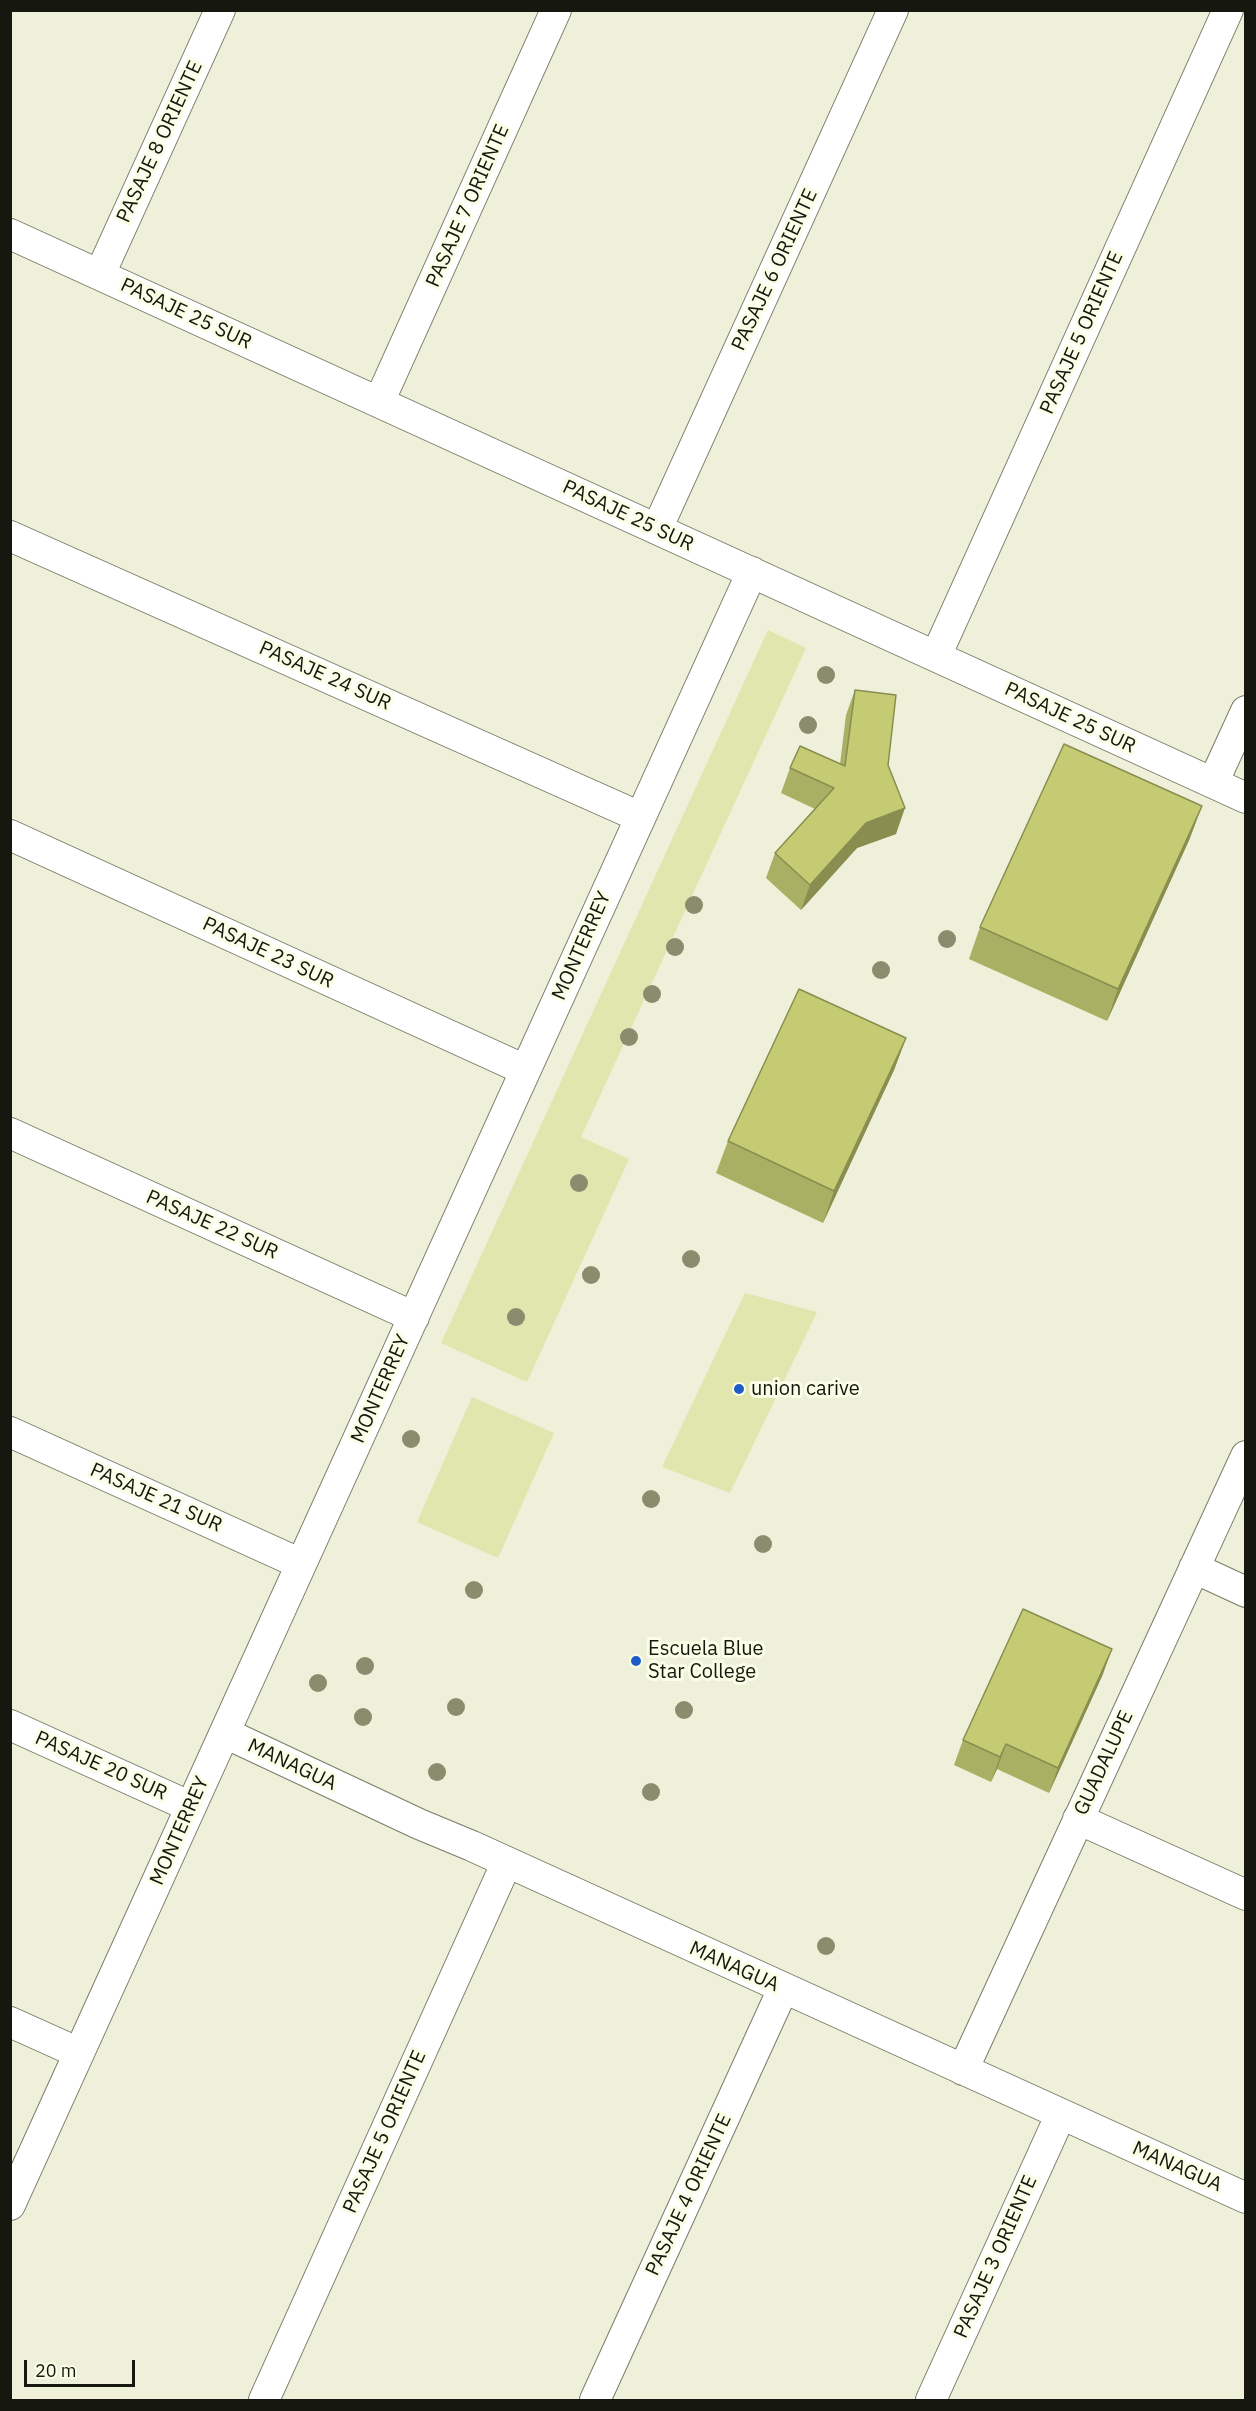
<!DOCTYPE html>
<style>
body{margin:0}
#map{position:relative;width:1256px;height:2411px;overflow:hidden;background:#eef0d9;font-family:"IBM Plex Sans",sans-serif}
canvas{display:block}
.frame{position:absolute;inset:0;border:12px solid #16170f;pointer-events:none}
.scale{position:absolute;left:24px;top:2360px;width:111px;height:27px;box-sizing:border-box;border:3px solid #16170f;border-top:0;padding-left:8px;font-size:18px;line-height:21px;white-space:nowrap;color:#16170f;-webkit-text-stroke:4px #fbfee6;paint-order:stroke}
</style>
<div id="map">
<canvas width="1256" height="2411"></canvas>
<div class="frame"></div>
<div class="scale">20 m</div>
</div>
<script>
const g = document.querySelector('canvas').getContext('2d');
g.lineJoin = 'round';
function fill(path, color) { g.fillStyle = color; g.fill(path, 'evenodd'); }
function stroke(path, color, width, dash) { g.strokeStyle = color; g.lineWidth = width; g.lineCap = dash ? 'butt' : 'round'; g.setLineDash(dash || []); g.stroke(path); }
function write(font, color, halo, rows, align = 'center') {
  g.font = font + ' "IBM Plex Sans",sans-serif'; g.lineWidth = 6; g.setLineDash([]); g.textBaseline = 'middle'; g.strokeStyle = halo; g.fillStyle = color; for (const [text, x, y, turn = 0] of rows) {
    g.save(); g.translate(x, y); g.rotate((+turn || 0) * Math.PI / 180); g.textAlign = isNaN(turn) ? turn : align; if (halo) g.strokeText(text, 0, 0); g.fillText(text, 0, 0); g.restore();
  }
}
const green = new Path2D(`
 M768 630 806 648 581 1137 629 1159 527 1382 441 1343Z
 M745 1293 817 1312 730 1493 662 1467Z
 M472 1397 554 1433 498 1558 417 1522Z`);
const street = new Path2D(`
 M10 234 1246 798
 M100 274 220 10
 M379 402 556 10
 M657 529 893 10
 M10 536 640 817
 M936 656 1228 10
 M1213 783 1246 711
 M10 835 525 1070
 M10 1133 414 1317
 M10 1432 301 1564
 M1194 1568 1246 1592
 M10 1725 191 1807
 M225 1733 419 1824 472 1846 1246 2198
 M1078 1819 1246 1895
 M10 2022 79 2053
 M963 2070 1246 1456
 M10 2205 752 572
 M264 2400 506 1864
 M595 2400 783 1989
 M931 2400 1061 2114`);
const trees = [
 [826,675],
 [808,725],
 [694,905],
 [947,939],
 [675,947],
 [881,970],
 [652,994],
 [629,1037],
 [579,1183],
 [691,1259],
 [591,1275],
 [516,1317],
 [411,1439],
 [651,1499],
 [763,1544],
 [474,1590],
 [365,1666],
 [318,1683],
 [456,1707],
 [684,1710],
 [363,1717],
 [437,1772],
 [651,1792],
 [826,1946]
];
const wall = new Path2D(`
 M855 690 888 765 896 834 857 848 801 910 766 878 775 853 815 809 781 793 790 768 840 764 846 715Z
 M1190 838 1107 1021 969 959 980 927Z
 M906 1038 894 1070 823 1223 716 1173 728 1141Z
 M1103 1674 1049 1793 997 1769 991 1782 954 1765 963 1740Z`);
const shadedWall = new Path2D(`
 M1202 806 1190 838 1107 1021 1118 989Z
 M905 808 896 834 857 848 801 910 810 885 866 823Z
 M906 1038 894 1070 823 1223 834 1191Z
 M1112 1649 1103 1674 1049 1793 1058 1768Z
 M1006 1744 997 1769 991 1782 1000 1757Z`);
const building = new Path2D(`
 M855 690 896 695 888 765 905 808 866 823 810 885 775 853 834 788 790 768 800 746 845 766Z
 M1064 744 1202 806 1118 989 980 927Z
 M799 989 906 1038 834 1191 728 1141Z
 M1023 1609 1112 1649 1058 1768 1006 1744 1000 1757 963 1740Z`);
const markers = [
 [739,1389,6,"#1f5bc7"],
 [636,1661,6,"#1f5bc7"]
];
const streetNames = [
 ["PASAJE 8 ORIENTE",160,142,-65],
 ["PASAJE 7 ORIENTE",468,206,-66],
 ["PASAJE 6 ORIENTE",775,270,-65],
 ["PASAJE 25 SUR",186,314,25],
 ["PASAJE 5 ORIENTE",1082,333,-66],
 ["PASAJE 25 SUR",628,516,25],
 ["PASAJE 24 SUR",325,676,24],
 ["PASAJE 25 SUR",1070,718,25],
 ["MONTERREY",582,946,-66],
 ["PASAJE 23 SUR",268,953,25],
 ["PASAJE 22 SUR",212,1225,24],
 ["MONTERREY",381,1389,-66],
 ["PASAJE 21 SUR",156,1498,24],
 ["GUADALUPE",1104,1763,-65],
 ["MANAGUA",292,1765,25],
 ["PASAJE 20 SUR",101,1766,24],
 ["MONTERREY",180,1831,-66],
 ["MANAGUA",734,1967,24],
 ["PASAJE 5 ORIENTE",385,2132,-66],
 ["MANAGUA",1177,2167,24],
 ["PASAJE 4 ORIENTE",689,2195,-65],
 ["PASAJE 3 ORIENTE",996,2257,-66]
];
const poiNames = [
 ["union carive",751,1389],
 ["Escuela Blue",648,1649],
 ["Star College",648,1672]
];
fill(green, '#e0e6ae');
stroke(street, '#7a7c68', 32);
stroke(street, '#fff', 30);
g.fillStyle = '#898c6d';
for (const [x, y] of trees) { g.beginPath(); g.arc(x, y, 9, 0, 2 * Math.PI); g.fill(); }
fill(wall, '#a9af63');
fill(shadedWall, '#898e50');
fill(building, '#c4cb73');
stroke(building, '#898e50', 1.5);
for (const [x, y, r, color] of markers) { const dot = new Path2D(); dot.arc(x, y, r, 0, 2 * Math.PI); g.fillStyle = color; g.fill(dot); stroke(dot, '#fbfee6', 2); }
write('20px', '#16170f', '#fbfee6', streetNames);
write('20px', '#16170f', '#fbfee6', poiNames, 'left');
</script>
